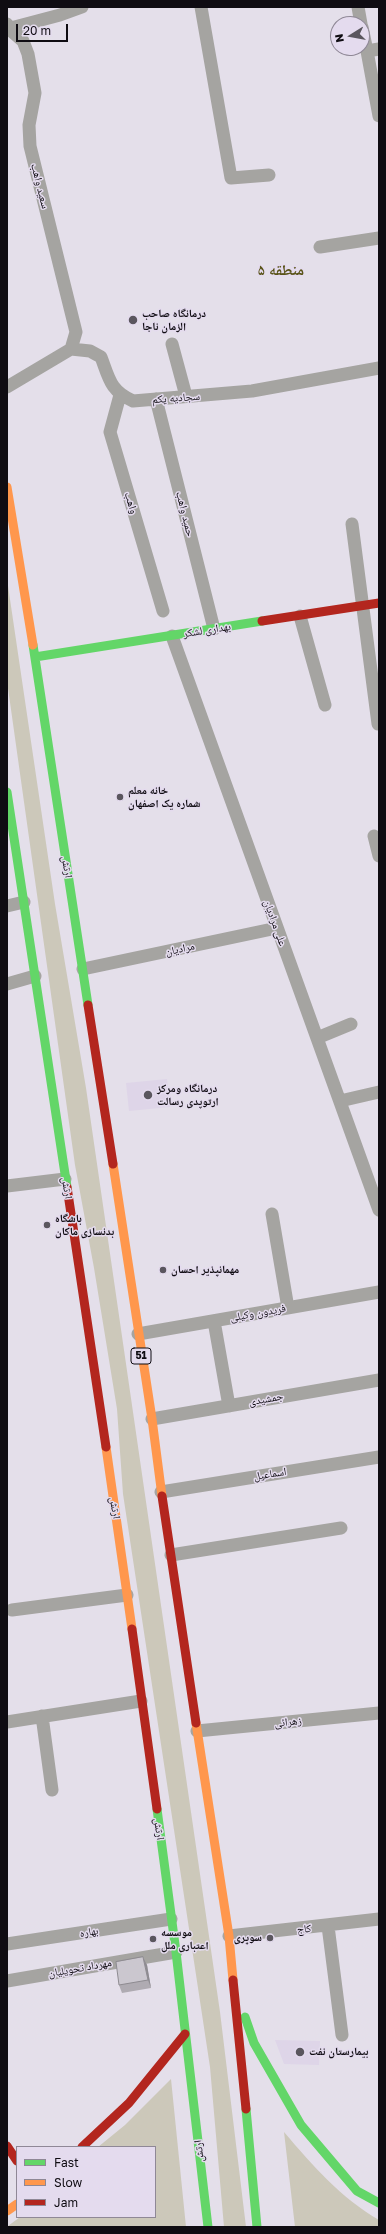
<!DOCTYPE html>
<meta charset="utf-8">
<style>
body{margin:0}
#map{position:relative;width:386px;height:2234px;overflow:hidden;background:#e4dfea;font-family:"Golos Text",sans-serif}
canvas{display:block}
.frame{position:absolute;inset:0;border:8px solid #0f0c12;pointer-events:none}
.legend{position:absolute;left:16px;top:2146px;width:140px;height:72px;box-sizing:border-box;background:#e4dbee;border:1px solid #8f8896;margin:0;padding:5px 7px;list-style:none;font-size:12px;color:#0f0c12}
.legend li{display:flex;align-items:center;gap:8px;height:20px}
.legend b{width:20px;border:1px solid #8f8896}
.north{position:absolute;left:330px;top:16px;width:40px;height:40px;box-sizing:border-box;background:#e4dbee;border:1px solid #8f8896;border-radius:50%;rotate:259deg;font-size:11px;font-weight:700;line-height:16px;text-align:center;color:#0f0c12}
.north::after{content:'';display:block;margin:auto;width:14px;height:18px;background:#5a565e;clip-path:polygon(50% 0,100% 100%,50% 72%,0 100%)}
.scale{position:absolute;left:16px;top:24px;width:52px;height:18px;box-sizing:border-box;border:2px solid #0f0c12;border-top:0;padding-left:5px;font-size:12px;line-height:14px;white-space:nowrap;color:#0f0c12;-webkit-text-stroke:3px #e4dbee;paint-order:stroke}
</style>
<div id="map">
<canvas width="386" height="2234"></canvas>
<div class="frame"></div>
<ul class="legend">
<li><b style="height:5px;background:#63d668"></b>Fast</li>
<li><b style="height:5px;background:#ff974d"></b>Slow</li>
<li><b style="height:5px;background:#b3261e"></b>Jam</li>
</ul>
<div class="north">N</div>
<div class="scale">20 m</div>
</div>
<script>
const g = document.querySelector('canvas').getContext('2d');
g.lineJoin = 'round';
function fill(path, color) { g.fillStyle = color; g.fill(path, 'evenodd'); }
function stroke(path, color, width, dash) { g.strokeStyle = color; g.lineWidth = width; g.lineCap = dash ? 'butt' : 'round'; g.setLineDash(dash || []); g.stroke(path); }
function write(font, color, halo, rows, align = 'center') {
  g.font = font + ' "Golos Text","Noto Naskh Arabic",sans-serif'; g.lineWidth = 3; g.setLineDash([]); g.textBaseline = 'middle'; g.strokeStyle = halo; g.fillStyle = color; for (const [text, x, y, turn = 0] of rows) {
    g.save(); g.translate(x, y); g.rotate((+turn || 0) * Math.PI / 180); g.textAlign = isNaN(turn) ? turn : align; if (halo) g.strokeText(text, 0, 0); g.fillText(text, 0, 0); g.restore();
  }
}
const built = new Path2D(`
 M167 1079 170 1107 129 1111 126 1083Z
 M275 2040 320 2041 319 2065 284 2064Z`);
const green = new Path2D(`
 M7 579 55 904 86 1088 220 2012 246 2227H224L210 2067 123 1494 117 1409 94 1268 75 1165 7 681Z
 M171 2079 186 2227 8 2226 20 2217H155V2147H98L125 2125Z
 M284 2132C313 2166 341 2198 379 2220V2227H295Z`);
const street = new Path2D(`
 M201 7 231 178 269 175
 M358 7 361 24
 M7 24 8 28 23 41 28 54 35 93 29 125 30 146 76 332 71 349
 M362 27 367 51 379 49
 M7 29 60 15 82 7
 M367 51 379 116
 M320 247 379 238
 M172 344 186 396
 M7 387 71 349 90 351 101 357C109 378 110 391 133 401L252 391 379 368
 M120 395 110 432 163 611
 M156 399 214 629
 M352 524 378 724
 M300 616 325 705
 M172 636 379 1210
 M374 836 379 856
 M7 906 24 902
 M83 969 277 928
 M7 984 35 976
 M317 1038 351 1024
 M340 1101 379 1092
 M7 1186 65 1179
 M272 1214 288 1308
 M214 1321 229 1406
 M138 1334 379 1292
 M152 1419 379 1380
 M161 1492 379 1457
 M171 1555 341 1528
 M12 1610 127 1595
 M42 1716 52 1790
 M7 1722 141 1701
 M197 1731 379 1713
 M328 1926 342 2035
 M229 1936 379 1919
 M7 1944 171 1919
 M7 1981 176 1952`);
const fast = new Path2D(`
 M33 645 88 1005
 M35 657 262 621
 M7 792 67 1187
 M157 1809 176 1952 208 2227
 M245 2017 254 2043 301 2125 357 2191 379 2203
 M246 2109 257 2227`);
const slow = new Path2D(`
 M7 487 33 645
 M113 1164 152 1419 162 1496
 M106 1447 132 1629
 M196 1723 229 1936 233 1980
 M7 2211 17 2204`);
const jam = new Path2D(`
 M262 621 379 603
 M88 1005 113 1164
 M67 1187 106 1447
 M162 1496 196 1723
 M132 1629 157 1809
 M233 1980 246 2109
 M7 2146 17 2161
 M82 2147 129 2103 185 2034`);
const wall = new Path2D(`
 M143 1957 147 1965 151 1988 122 1993 119 1985Z`);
const shadedWall = new Path2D(`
 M143 1957 147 1965 151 1988 148 1980Z`);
const building = new Path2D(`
 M143 1957 148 1980 119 1985 116 1962Z`);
const markers = [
 [133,320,5,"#5a565e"],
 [120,797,4,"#5a565e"],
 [148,1095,5,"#5a565e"],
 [47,1225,4,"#5a565e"],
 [163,1270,4,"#5a565e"],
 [270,1938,4,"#5a565e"],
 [153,1939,4,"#5a565e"],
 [300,2052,5,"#5a565e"]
];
const shields = [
 [141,1356,20]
];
const shieldNames = [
 ["51",141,1356]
];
const streetNames = [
 ["سعید واهب",40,186,76],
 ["سجادیه یکم",176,398,-4],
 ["واهب",131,503,73],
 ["حمید واهب",185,514,76],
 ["بهداری لشکر",207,630,-9],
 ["ارتش",67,867,81],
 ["علی مرادیان",275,923,70],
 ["مرادیان",180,949,-12],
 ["ارتش",67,1188,81],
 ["فریدون وکیلی",258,1313,-10],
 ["جمشیدی",266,1399,-10],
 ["اسماعیل",270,1474,-9],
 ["ارتش",115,1508,81],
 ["زهرائی",288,1722,-6],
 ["ارتش",159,1829,82],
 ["کاج",304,1929,-6],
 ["بهاره",89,1932,-9],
 ["مهرداد تحویلیان",80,1968,-10],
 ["ارتش",199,2151,-97]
];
const poiNames = [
 ["درمانگاه صاحب",142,314],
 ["الزمان ناجا",142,327],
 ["خانه معلم",128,791],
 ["شماره یک اصفهان",128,804],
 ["درمانگاه ومرکز",157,1089],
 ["ارتوپدی رسالت",157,1102],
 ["باشگاه",55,1219],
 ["بدنسازی ماکان",55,1232],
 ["مهمانپذیر احسان",171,1270],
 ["موسسه",161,1933],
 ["اعتباری ملل",161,1946],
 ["سوپری",262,1938,"right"],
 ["بیمارستان نفت",309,2052]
];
const districtNames = [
 ["منطقه ۵",281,270]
];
fill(built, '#ded5e8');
fill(green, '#ccc8ba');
stroke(street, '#a5a4a1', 13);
stroke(fast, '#63d668', 9);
stroke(slow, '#ff974d', 9);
stroke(jam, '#b3261e', 9);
fill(wall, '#afabb2');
fill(shadedWall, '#8e8b91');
fill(building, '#cbc7cf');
stroke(building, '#8e8b91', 1);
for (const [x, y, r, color] of markers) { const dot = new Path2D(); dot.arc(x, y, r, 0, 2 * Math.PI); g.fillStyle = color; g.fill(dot); stroke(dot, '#e4dbee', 1.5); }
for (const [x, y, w] of shields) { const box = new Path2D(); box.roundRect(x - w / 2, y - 8, w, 16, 3); g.fillStyle = '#e4dbee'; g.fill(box); stroke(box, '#0f0c12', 1); }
write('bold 10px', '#0f0c12', null, shieldNames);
write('11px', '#0f0c12', '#e4dbee', streetNames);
write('bold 11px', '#0f0c12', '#e4dbee', poiNames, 'left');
write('bold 15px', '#595418', '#e4dbee', districtNames);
</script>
